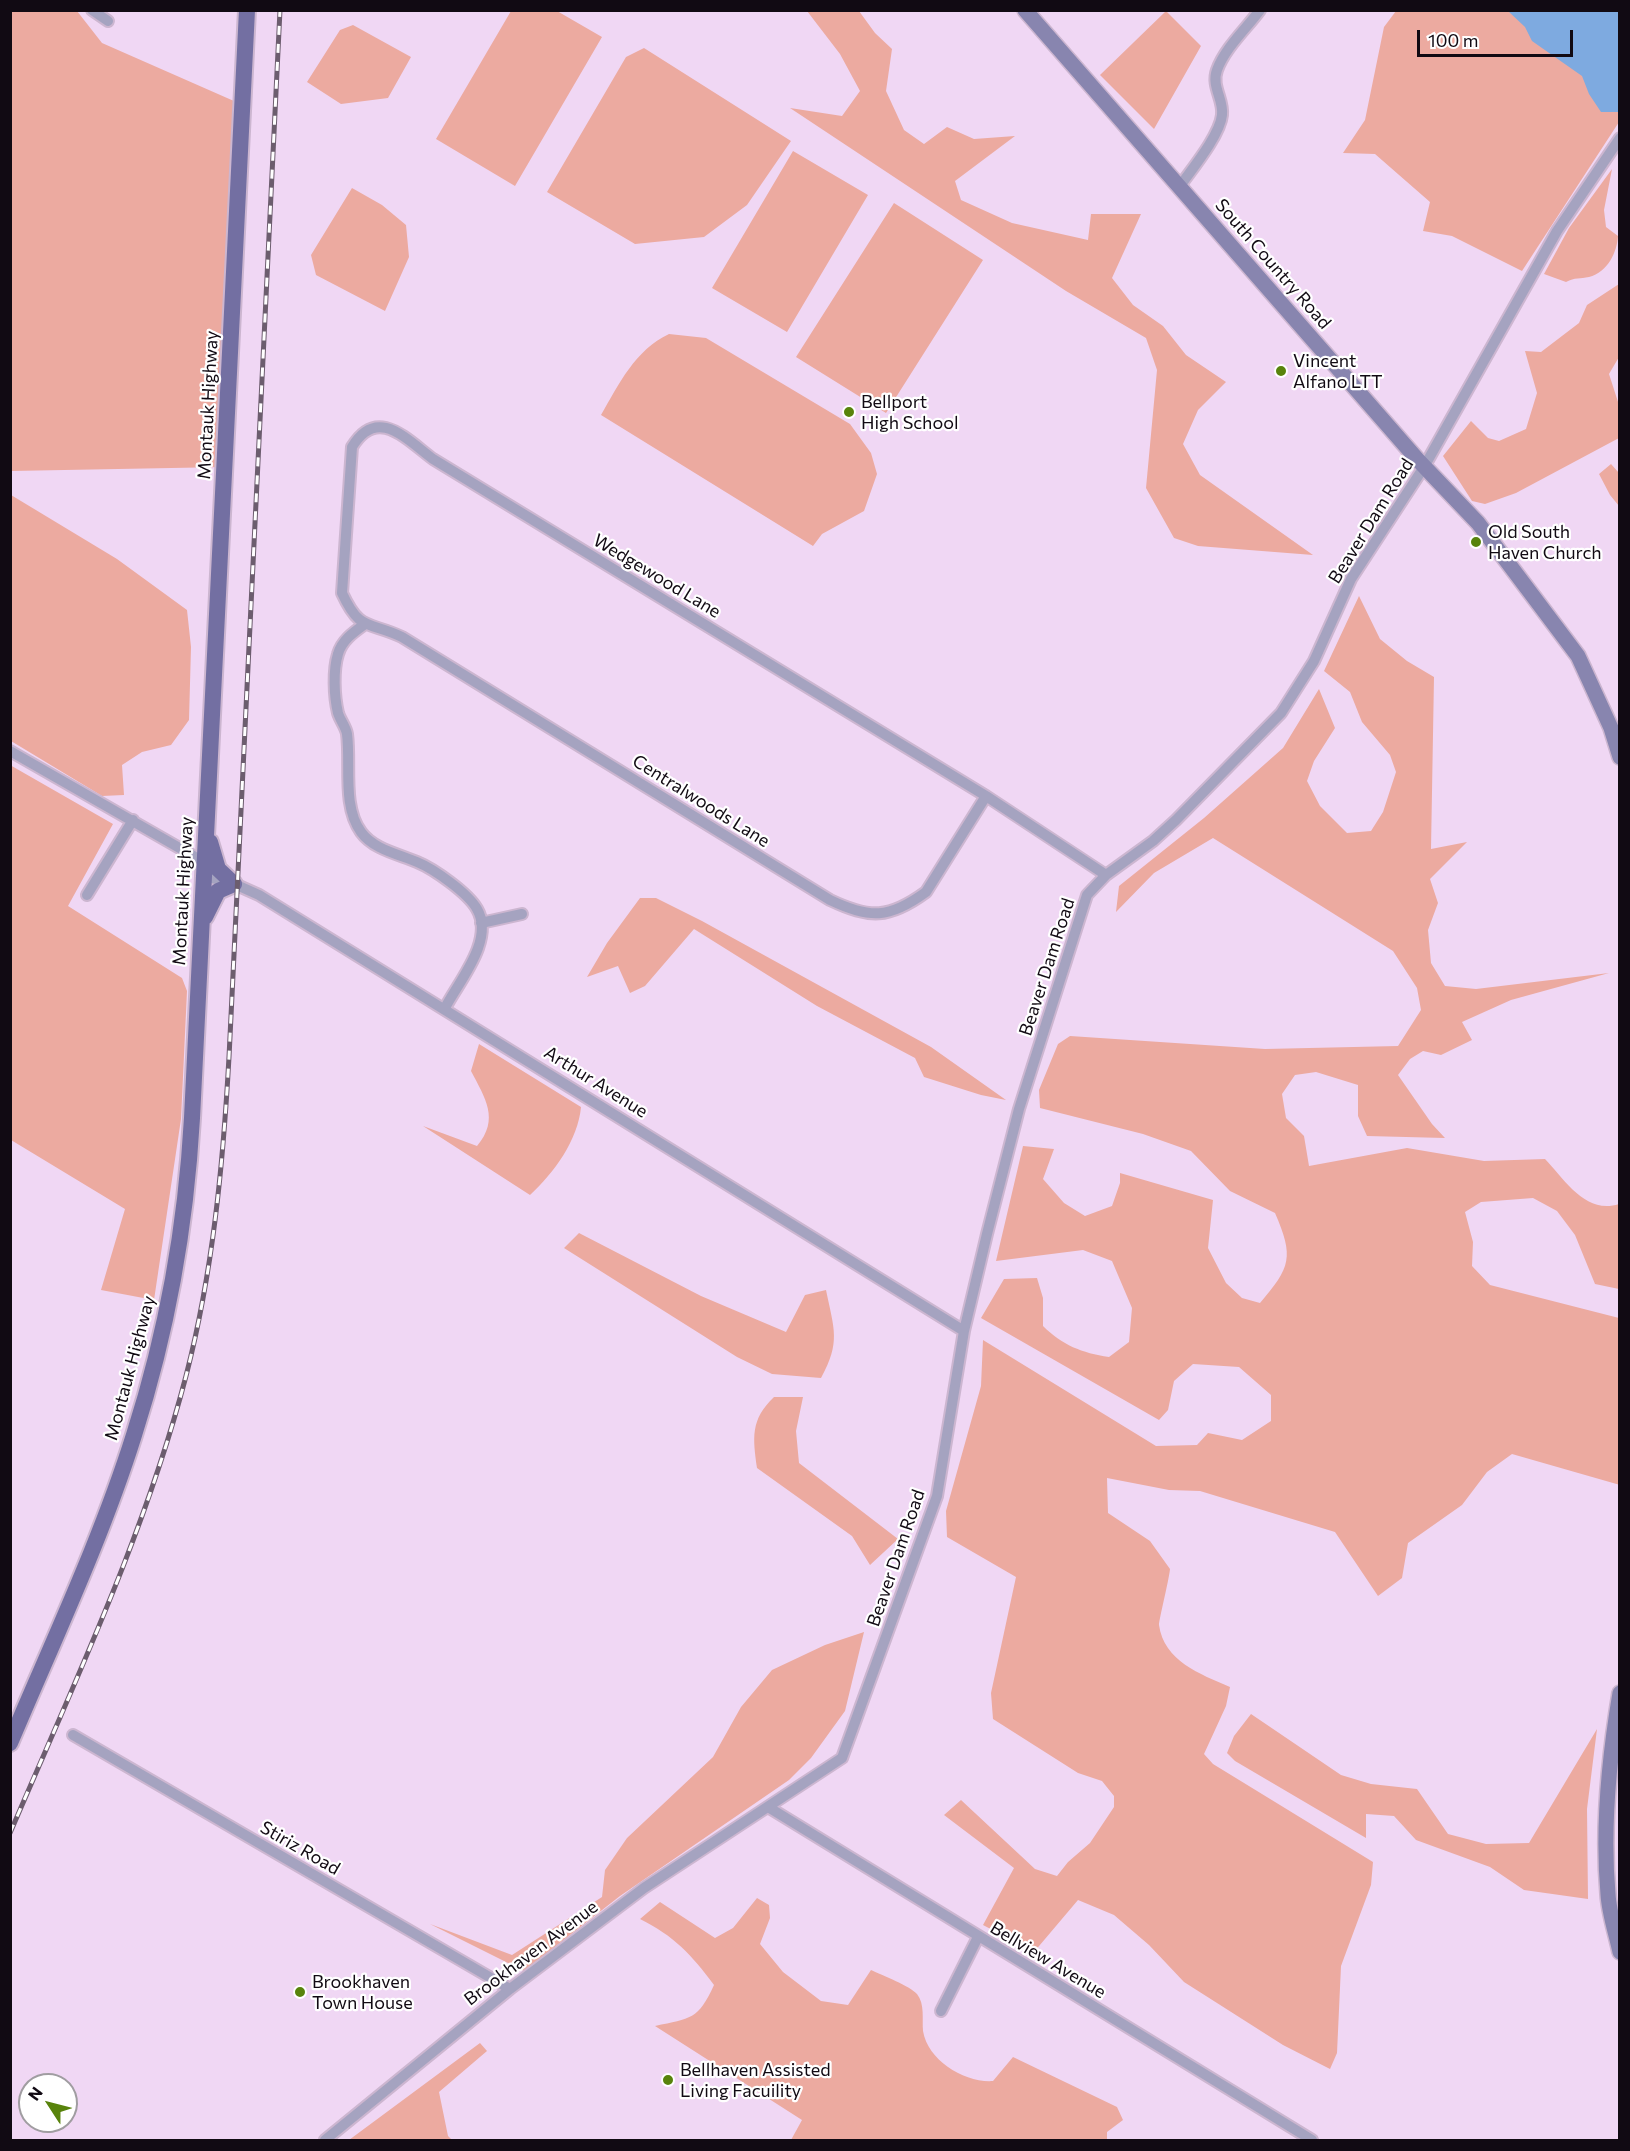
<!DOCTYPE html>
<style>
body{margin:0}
#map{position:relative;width:1630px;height:2151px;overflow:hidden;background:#f0d7f4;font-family:Commissioner,sans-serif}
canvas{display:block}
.frame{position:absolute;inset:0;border:12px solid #110a13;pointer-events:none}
.north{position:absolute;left:18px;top:2073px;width:60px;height:60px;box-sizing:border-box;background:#fff;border:2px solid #a09da1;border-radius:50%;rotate:306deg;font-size:16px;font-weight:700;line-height:24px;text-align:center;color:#110a13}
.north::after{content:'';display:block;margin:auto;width:21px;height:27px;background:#58830c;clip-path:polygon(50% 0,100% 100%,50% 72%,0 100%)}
.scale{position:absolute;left:1417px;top:30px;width:156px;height:27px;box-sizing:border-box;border:3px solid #110a13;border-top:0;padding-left:8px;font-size:18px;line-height:21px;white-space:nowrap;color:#110a13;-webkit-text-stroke:4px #fff;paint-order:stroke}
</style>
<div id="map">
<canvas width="1630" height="2151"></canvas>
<div class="frame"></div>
<div class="north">N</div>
<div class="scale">100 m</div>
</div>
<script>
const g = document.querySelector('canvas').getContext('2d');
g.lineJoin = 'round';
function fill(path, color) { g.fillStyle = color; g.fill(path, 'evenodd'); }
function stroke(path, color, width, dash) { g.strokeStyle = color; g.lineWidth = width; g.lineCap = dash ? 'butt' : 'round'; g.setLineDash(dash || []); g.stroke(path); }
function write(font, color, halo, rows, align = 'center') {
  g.font = font + ' Commissioner,sans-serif'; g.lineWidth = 4.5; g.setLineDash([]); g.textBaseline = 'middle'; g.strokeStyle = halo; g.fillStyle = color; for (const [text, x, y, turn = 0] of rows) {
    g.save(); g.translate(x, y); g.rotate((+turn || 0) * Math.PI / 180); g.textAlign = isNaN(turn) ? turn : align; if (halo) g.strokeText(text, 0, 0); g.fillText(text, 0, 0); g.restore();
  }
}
const green = new Path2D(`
 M10 11H77L102 43 243 105 225 467 11 471Z
 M511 11H557L602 37 515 186 436 139Z
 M807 11H859L875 33 892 49 886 91 904 130 924 144 947 127 974 139 1015 136 955 181 961 200 1012 223 1088 240 1091 214H1141L1112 278 1133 305 1163 326 1186 355 1226 382 1198 410 1183 444 1200 475 1313 555 1198 546 1174 538 1146 488 1157 370 1146 338 1066 291 790 108 842 116 860 91 840 54Z
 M1166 11 1201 46 1154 129 1100 75Z
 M1396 11H1619V122L1522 271 1452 236 1423 231 1430 202 1375 154 1343 153 1365 120 1384 27Z
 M353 25 411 57 388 98 341 104 307 82 340 30Z
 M644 48 791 141 747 205 704 237 635 244 547 192 626 57Z
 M793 151 868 195 787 332 712 288Z
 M1612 169 1604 210 1606 227 1618 236C1617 252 1608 272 1589 277 1580 279 1575 277 1566 282L1544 274 1569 228Z
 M352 188 382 205 406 225 409 257 385 311 316 275 311 255Z
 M894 203 983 260 886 413 796 357Z
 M1619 284V357L1609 374 1619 405V438L1516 493 1485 504 1472 501 1443 456 1471 421 1488 438 1499 441 1526 429 1537 393 1525 351 1541 352 1579 323 1587 305Z
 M669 334 706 338 850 424 871 453 877 474 864 511 822 534 813 546 601 415C619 384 635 350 669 334Z
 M1611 464 1619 473V506L1610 495 1599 474Z
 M11 495 117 559 187 610 191 647 189 720 171 745 142 752 122 765 124 795 102 796 11 741Z
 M1359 596 1380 639 1407 661 1434 677 1431 849 1467 842 1430 879 1438 903 1428 930 1431 963 1445 986 1476 989 1609 973 1511 1000 1462 1022 1472 1040 1441 1055 1423 1051 1410 1059 1398 1075 1432 1124 1445 1138 1367 1136 1358 1116V1085L1316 1072 1295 1075 1282 1094 1286 1118 1304 1136 1309 1166 1407 1148 1484 1161 1545 1159C1565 1180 1586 1215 1619 1204V1289L1595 1284 1575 1235 1557 1211 1533 1198 1481 1202 1465 1212 1473 1242 1472 1266 1490 1285 1619 1318 1620 1485 1512 1454 1487 1472 1462 1505 1408 1543 1402 1578 1378 1596 1335 1532 1200 1491 1169 1490 1107 1478 1108 1513 1150 1541 1170 1569C1169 1580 1159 1620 1159 1625 1164 1661 1200 1674 1230 1687L1226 1706 1204 1754 1213 1764 1373 1862 1371 1885 1341 1966 1337 2053 1330 2069 1283 2045 1184 1982 1149 1945 1114 1915 1078 1900 1034 1952 983 1925 1014 1868 944 1815 961 1800 1035 1869 1057 1876 1068 1862 1090 1843 1114 1807V1796L1102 1781 1078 1773 993 1719 991 1693 1016 1577 947 1537 946 1511 981 1386 983 1340 1156 1446 1197 1445 1208 1433 1242 1440 1271 1421V1395L1239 1367 1193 1364 1174 1381 1168 1410 1159 1420 981 1318 1004 1279 1037 1278 1043 1298V1326C1062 1345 1082 1353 1109 1357L1129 1342 1132 1308 1112 1261 1083 1250 996 1261 1023 1146 1054 1149 1043 1179 1064 1203 1085 1216 1112 1206 1120 1183V1173L1213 1200 1208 1248 1226 1283 1242 1298 1260 1303C1291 1267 1294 1257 1275 1213L1230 1191 1191 1151 1143 1134 1040 1108 1039 1090 1058 1044 1070 1036 1265 1049 1398 1046 1421 1010 1417 988 1393 951 1213 838 1154 873 1116 912 1119 886 1204 818 1283 748 1319 689 1335 728 1314 761 1307 781 1320 806 1347 833 1371 831 1383 812 1396 772 1390 755 1362 722 1350 692 1324 671Z
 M10 765 113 824 68 906 182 978 187 991 181 1119 154 1300 101 1290 125 1209 11 1140Z
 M640 898H656L702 921 931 1047 1006 1100 981 1095 924 1077 915 1058 817 1006 694 929 645 986 630 993 618 966 587 977 607 943Z
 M479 1044 581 1107C578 1140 554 1173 530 1195L423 1126 477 1146C500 1119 485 1098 471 1071Z
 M579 1233 701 1296 786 1332 805 1295 826 1290C834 1329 841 1342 821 1378L772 1374 737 1357 564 1248Z
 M774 1397H803L796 1431 799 1463 898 1539 870 1565 852 1536 757 1468C753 1438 750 1420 774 1397Z
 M864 1632 845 1711 811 1758 789 1780 620 1896 524 1971 430 1924 512 1955 602 1897 605 1870 627 1838 713 1757 741 1707 772 1670 825 1645Z
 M1251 1714 1341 1775 1371 1784 1417 1789 1448 1834 1486 1844 1529 1843 1597 1729 1587 1809 1588 1899 1524 1890 1490 1867 1416 1840 1394 1816 1366 1814V1838L1235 1761 1227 1753 1234 1736Z
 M757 1898 769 1905 770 1918 760 1944 783 1972 821 2001 848 2005 871 1970C882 1975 910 1986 917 1994 925 2004 922 2019 923 2031 928 2061 965 2083 993 2081L1013 2057 1117 2107 1123 2120 1107 2132V2140H791L802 2120 655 2026C691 2018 698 2020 714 1985 691 1954 674 1936 640 1919L660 1902 715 1938 733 1928Z
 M480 2043 487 2051 439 2092 448 2136 452 2140H349Z`);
const water = new Path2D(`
 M1508 11H1619V112H1601L1589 94 1582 76 1532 41 1525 27Z`);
const street = new Path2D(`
 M92 10 108 21
 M1180 186C1192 169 1220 135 1222 115 1224 100 1211 86 1217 70 1225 48 1246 29 1260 10
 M365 624C354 632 342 640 338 654 333 670 334 696 338 713 340 720 346 727 347 734 351 764 342 806 361 832 373 849 398 854 417 862 434 869 468 893 477 909 495 940 459 981 445 1008
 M10 751 204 862
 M986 796 926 892C889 919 870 919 830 900L402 637C368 621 360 632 342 593L352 447C377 406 405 438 433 459L986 796 1106 875
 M203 876 230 882 259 895 964 1331
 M87 895 133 820
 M481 923 522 914
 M73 1735 510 1989
 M768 1807 1312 2140
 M941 2011 978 1937
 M325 2140 510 1989 644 1888 842 1758 937 1496 964 1331 987 1234 1019 1109 1087 895 1106 875 1153 841 1176 820 1281 713 1314 661 1351 579 1424 467 1557 231 1620 138`);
const secondary = new Path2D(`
 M1025 10 1417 459 1478 523 1578 656 1611 728 1620 757
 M1620 1693C1609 1758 1602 1827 1608 1894 1609 1913 1616 1933 1620 1952`);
const primary = new Path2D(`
 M210 842 218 869 234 884
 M205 917 218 891 234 884
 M10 1743C53 1641 101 1540 134 1435 167 1332 186 1226 192 1118L247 10`);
const rail = new Path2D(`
 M10 1833C74 1683 145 1534 186 1376 213 1271 223 1165 229 1057L280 10`);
const markers = [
 [1281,371,6,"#58830c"],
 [849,412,6,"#58830c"],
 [1476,542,6,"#58830c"],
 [300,1992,6,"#58830c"],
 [668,2080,6,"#58830c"]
];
const streetNames = [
 ["South Country Road",1273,264,49],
 ["Montauk Highway",208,405,-87],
 ["Beaver Dam Road",1371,521,-58],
 ["Wedgewood Lane",657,576,31],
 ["Centralwoods Lane",701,801,32],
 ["Montauk Highway",183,891,-87],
 ["Beaver Dam Road",1047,967,-72],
 ["Arthur Avenue",596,1082,32],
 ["Montauk Highway",130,1368,-75],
 ["Beaver Dam Road",896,1558,-71],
 ["Stiriz Road",300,1848,30],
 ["Brookhaven Avenue",531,1953,-37],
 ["Bellview Avenue",1048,1960,31]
];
const poiNames = [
 ["Vincent",1293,361],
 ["Alfano LTT",1293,382],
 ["Bellport",861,402],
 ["High School",861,423],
 ["Old South",1488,532],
 ["Haven Church",1488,553],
 ["Brookhaven",312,1982],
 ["Town House",312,2003],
 ["Bellhaven Assisted",680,2070],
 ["Living Facuility",680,2091]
];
fill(green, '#ecaaa0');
fill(water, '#7eaae0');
stroke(street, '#ccb6d0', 14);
stroke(secondary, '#ccb6d0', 18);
stroke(primary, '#ccb6d0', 20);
stroke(street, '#a5a3c0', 10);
stroke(secondary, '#8885af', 15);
stroke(primary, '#736fa2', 16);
stroke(rail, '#6c5d6e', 5);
stroke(rail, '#fff', 3, [9]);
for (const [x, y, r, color] of markers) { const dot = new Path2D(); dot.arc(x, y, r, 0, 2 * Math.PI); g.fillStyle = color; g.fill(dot); stroke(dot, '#fff', 2); }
write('18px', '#110a13', '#fff', streetNames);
write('18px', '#110a13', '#fff', poiNames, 'left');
</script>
